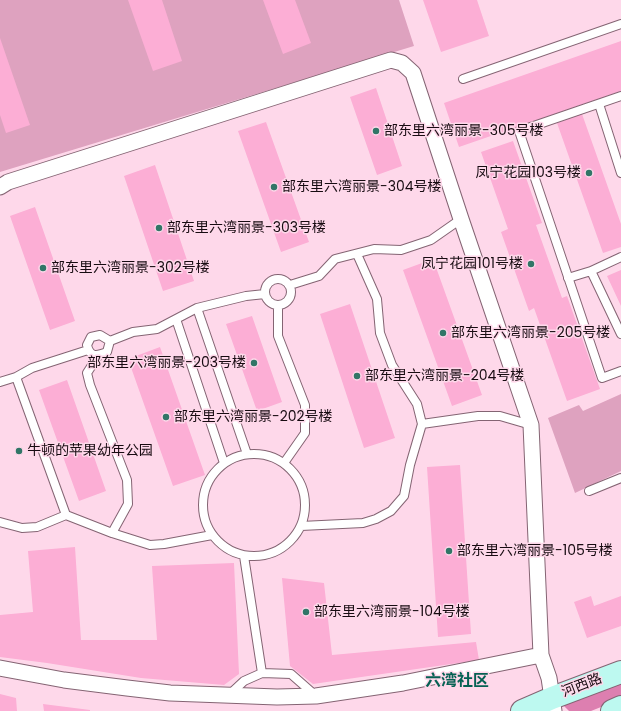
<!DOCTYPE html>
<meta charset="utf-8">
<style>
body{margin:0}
canvas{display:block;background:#fed8ea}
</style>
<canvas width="621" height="711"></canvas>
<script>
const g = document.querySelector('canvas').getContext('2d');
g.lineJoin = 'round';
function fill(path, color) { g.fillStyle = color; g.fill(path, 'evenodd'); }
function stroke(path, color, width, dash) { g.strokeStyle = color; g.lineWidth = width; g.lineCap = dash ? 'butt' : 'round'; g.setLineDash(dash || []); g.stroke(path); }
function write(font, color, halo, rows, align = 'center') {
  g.font = font + ' Poppins,"Noto Sans SC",sans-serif'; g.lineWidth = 3; g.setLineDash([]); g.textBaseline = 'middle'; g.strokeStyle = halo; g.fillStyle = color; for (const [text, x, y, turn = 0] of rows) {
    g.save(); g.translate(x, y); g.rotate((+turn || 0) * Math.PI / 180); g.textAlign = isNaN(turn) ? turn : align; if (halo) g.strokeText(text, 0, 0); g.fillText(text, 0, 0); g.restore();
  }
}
const green = new Path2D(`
 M0 0H399L414 46 0 172Z
 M621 394V471L575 493 548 418 579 405 583 411Z`);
const forest = new Path2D(`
 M621 680V699L591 711H569L563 705Z`);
const building = new Path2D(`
 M128 0H162L182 61 153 71Z
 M263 0H295L311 43 283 54Z
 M423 0H477L489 36 441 52Z
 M0 38 30 125 6 133 0 115Z
 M621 41V91L459 147 444 103Z
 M376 88 402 166 377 175 350 97Z
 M582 114 621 224V247L603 253 557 123Z
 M266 122 309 242 281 252 238 131Z
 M513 141 542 223 536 225 562 298 567 296 600 389 567 401 534 308 529 311 501 232 508 229 481 152Z
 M155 165 194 281 163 291 124 176Z
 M35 207 75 321 50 330 10 216Z
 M433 259 482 395 452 406 403 270Z
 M621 270V306L607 276Z
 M350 304 395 438 364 448 320 314Z
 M252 316 282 402 257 411 226 324Z
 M160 347 205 475 173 486 128 359Z
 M67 380 106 491 79 501 39 390Z
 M460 465 471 634 438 637 427 467Z
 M75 547 81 640H157L152 566 234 563 239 674 224 685 141 678 47 663 0 657V615L33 612 28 551Z
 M282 578 324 583 332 655 476 642 479 660 313 684 290 666Z
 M591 596 594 606 621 596V626L587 638 574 602Z
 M0 694 16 698 17 711H0Z
 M43 704 90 710V711H44Z`);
const lane = new Path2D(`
 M463 79 621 24
 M621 96 519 131 602 378 621 371
 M599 104 621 173
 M621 257 591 271 621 334
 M568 278 591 271
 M265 292a13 13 0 1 1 26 0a13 13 0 1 1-26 0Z
 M290 285 319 276 335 259 374 249 401 250 431 240 461 219
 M278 305V336L305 405V433L284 463
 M197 308 247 454
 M176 319 224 463
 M100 335 110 341 107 352C97 356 90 358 87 345L91 337Z
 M110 341 133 332 157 329 197 308 246 296 265 294
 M98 356 87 373 90 385 127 480 128 504 112 533
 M16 377 66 515 112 533 150 545 164 544 212 535
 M0 382 16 377 32 368 88 350
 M422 424 478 416H500L531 425
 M203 505a51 51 0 1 1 102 0a51 51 0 1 1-102 0Z
 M589 491 621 478
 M0 522 22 528 37 527 66 515
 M301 526 363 523 376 519 391 511 404 496 410 465 422 424 417 404 392 365 380 333 377 299 357 254
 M244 556 262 673
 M229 695 244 681 262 673 291 674 316 696`);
const street = new Path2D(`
 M0 187 8 182 391 60 402 63 413 73 461 219 531 425 541 655 549 678 554 711
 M0 668 64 680 127 688 170 693 277 697 316 696 403 683 541 655`);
const secondary = new Path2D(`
 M522 711 552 698 621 672
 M612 711 621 707`);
const markers = [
 [376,131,4,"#317567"],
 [589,173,4,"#317567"],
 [274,187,4,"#317567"],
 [159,228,4,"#317567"],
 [531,264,4,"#317567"],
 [43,268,4,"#317567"],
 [443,333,4,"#317567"],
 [254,363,4,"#317567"],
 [357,376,4,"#317567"],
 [166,417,4,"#317567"],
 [19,451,4,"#317567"],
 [449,551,4,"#317567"],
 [306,612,4,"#317567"]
];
const poiNames = [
 ["部东里六湾丽景-305号楼",384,131],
 ["凤宁花园103号楼",581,173,"right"],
 ["部东里六湾丽景-304号楼",282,187],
 ["部东里六湾丽景-303号楼",167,228],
 ["凤宁花园101号楼",523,264,"right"],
 ["部东里六湾丽景-302号楼",51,268],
 ["部东里六湾丽景-205号楼",451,333],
 ["部东里六湾丽景-203号楼",246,363,"right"],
 ["部东里六湾丽景-204号楼",365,376],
 ["部东里六湾丽景-202号楼",174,417],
 ["牛顿的苹果幼年公园",27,451],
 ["部东里六湾丽景-105号楼",457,551],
 ["部东里六湾丽景-104号楼",314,612]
];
const streetNames = [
 ["河西路",582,686,-21]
];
const quarterNames = [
 ["六湾社区",457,682]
];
fill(green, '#dea2bf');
fill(forest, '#dd7fb0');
fill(building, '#fcaed5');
stroke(lane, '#846473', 10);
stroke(street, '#846473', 17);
stroke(secondary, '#846473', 24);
stroke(lane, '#fff', 8);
stroke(street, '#fff', 15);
stroke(secondary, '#bdf9f0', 22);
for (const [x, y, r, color] of markers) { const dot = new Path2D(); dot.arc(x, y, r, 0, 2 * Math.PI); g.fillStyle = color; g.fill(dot); stroke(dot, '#fed8ea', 1.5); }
write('14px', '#170b11', '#fed8ea', poiNames, 'left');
write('14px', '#170b11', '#fed8ea', streetNames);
write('bold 16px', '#056153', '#fed8ea', quarterNames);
</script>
